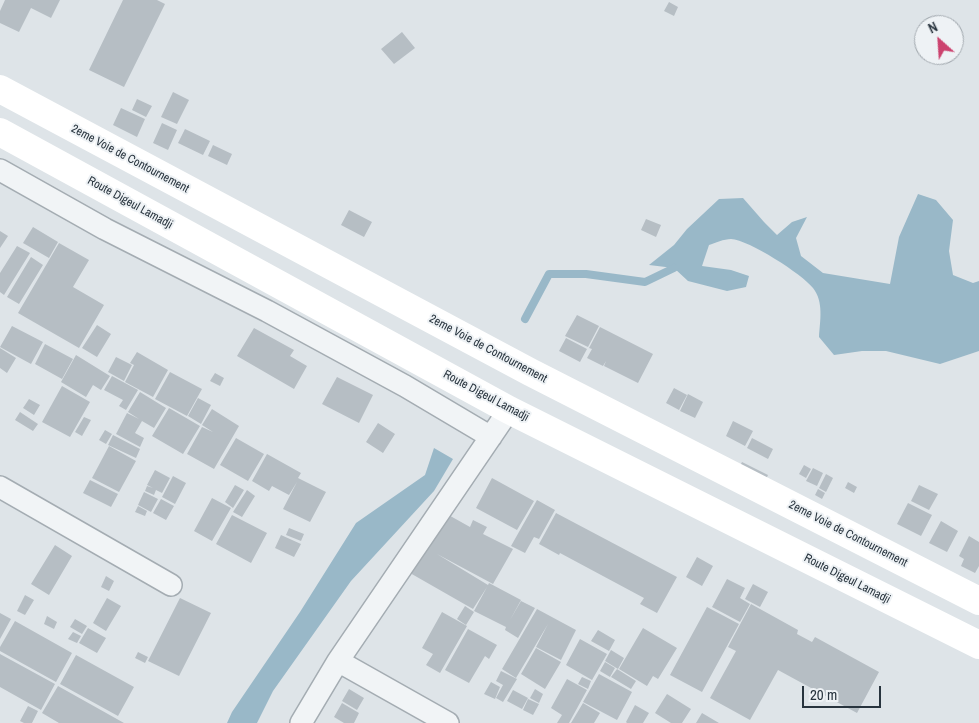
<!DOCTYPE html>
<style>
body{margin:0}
#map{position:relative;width:979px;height:723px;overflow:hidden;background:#dee4e8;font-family:"Archivo Narrow",sans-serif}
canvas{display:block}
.north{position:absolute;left:914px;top:15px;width:50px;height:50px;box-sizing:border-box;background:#eef2f5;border:1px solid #9fa6ac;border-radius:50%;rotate:334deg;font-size:14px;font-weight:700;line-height:20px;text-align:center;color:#28343e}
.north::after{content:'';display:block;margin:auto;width:18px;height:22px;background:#cc436f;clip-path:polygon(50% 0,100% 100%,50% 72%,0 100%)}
.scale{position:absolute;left:802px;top:686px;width:79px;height:22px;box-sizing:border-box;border:2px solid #28343e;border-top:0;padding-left:6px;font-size:15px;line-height:18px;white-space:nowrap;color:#28343e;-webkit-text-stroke:4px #eef2f5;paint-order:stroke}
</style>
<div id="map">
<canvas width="979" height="723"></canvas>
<div class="north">N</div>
<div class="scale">20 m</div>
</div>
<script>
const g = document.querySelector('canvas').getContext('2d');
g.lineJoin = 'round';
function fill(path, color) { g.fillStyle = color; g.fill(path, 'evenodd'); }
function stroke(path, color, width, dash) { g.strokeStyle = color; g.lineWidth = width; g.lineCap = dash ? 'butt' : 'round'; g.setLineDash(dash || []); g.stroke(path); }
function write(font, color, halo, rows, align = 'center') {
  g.font = font + ' "Archivo Narrow",sans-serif'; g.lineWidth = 4; g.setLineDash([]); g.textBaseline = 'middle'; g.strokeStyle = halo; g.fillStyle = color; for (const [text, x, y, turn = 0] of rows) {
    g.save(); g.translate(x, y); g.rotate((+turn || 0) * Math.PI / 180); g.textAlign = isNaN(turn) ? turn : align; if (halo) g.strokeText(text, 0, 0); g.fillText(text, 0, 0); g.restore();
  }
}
const water = new Path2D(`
 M918 194 936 200 953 220 949 251 953 275 973 283 979 281V351L940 364 886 351H862L834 355 819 337C820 321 824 302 813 288 802 274 749 240 731 239 724 239 715 243 709 245L702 266 731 270 749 276 746 287 727 291 688 281 674 268 649 265 674 245 687 229 719 199 743 198 764 222 777 235 792 222 807 217 796 238 801 256 823 273 890 284 899 237Z
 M434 448 453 459 434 491 351 581 273 691 257 723H227L232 712 300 612 356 523 425 475Z`);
const stream = new Path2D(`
 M525 319 549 274H586L645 282 674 268`);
const building = new Path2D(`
 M5 0H60L51 18 31 8 19 32 0 23V11Z
 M123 0H157L165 4 124 87 89 70Z
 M669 2 678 7 674 16 664 11Z
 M402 32 415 48 394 64 381 49Z
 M173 92 189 100 177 124 161 117Z
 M137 99 152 106 146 117 132 110Z
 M121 108 145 119 137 137 113 125Z
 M162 123 177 130 168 150 153 143Z
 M185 129 210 141 203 155 178 143Z
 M213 145 232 154 227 165 208 156Z
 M349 210 372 222 364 237 341 225Z
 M646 219 661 225 656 237 641 230Z
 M33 227 58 242 49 258 23 243Z
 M0 231 8 236 0 248Z
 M59 243 89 260 73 287 104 305 79 348 18 313Z
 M17 246 30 253 4 295 0 292V273Z
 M31 257 43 265 19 304 7 297Z
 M577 315 599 326 588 347 565 336Z
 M97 325 111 334 97 357 82 348Z
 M12 326 43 342 31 364 0 347Z
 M600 327 653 354 638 383 604 366 606 361 603 366 587 358 592 349 589 348Z
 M254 328 294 350 290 356 307 366 294 389 237 356Z
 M566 338 587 349 580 362 559 351Z
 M45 344 73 359 62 379 35 364Z
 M0 348 16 358 7 373 0 368Z
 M137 352 168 370 153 397 125 382 134 365 130 363Z
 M76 355 110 376 101 390 93 385 86 397 61 382Z
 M116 357 132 365 124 381 108 372Z
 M170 372 202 389 187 416 155 399Z
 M215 373 224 378 220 386 210 381Z
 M112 376 138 390 126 410 119 406 123 400 104 390Z
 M337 377 373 395 359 423 322 404Z
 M62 386 90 402 70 437 42 422Z
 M674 388 687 395 679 410 666 403Z
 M140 392 166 408 154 428 142 421 135 433 144 438 140 447 116 434 127 413 139 419 128 412Z
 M688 394 703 402 695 418 680 411Z
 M198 398 211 405 201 424 188 416Z
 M29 399 40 405 34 415 23 408Z
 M169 408 200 426 183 454 152 436Z
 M212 409 239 426 214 469 187 454 202 427 213 432 202 425Z
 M20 412 38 424 33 431 15 420Z
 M84 417 91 420 82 436 75 432Z
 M733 421 753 431 745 446 726 436Z
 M378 423 395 434 383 453 366 442Z
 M105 430 112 434 106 444 99 440Z
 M113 435 140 449 136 458 108 445Z
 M236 438 264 454 248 481 220 465Z
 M752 438 773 449 768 459 747 448Z
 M109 446 136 461 119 492 92 478Z
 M267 454 301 473 298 478 326 492 310 522 283 509 297 482 289 495 272 486 269 491 252 481Z
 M742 462 768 475 762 488 736 474Z
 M804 465 811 469 806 478 799 474Z
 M813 468 823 473 817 486 806 481Z
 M155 470 170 478 162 493 156 490 154 495 145 491 147 486 153 488 147 485Z
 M826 474 833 478 826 492 819 488Z
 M173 476 186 483 175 504 162 497Z
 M492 478 534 501 517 530 476 508Z
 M90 480 118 494 111 507 83 493Z
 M848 482 857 487 854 493 845 488Z
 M235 485 244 490 233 508 225 502Z
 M919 485 938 494 929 510 911 501Z
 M818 489 825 493 822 499 815 495Z
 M247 490 255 496 242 517 233 512Z
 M144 492 158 499 151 512 138 505Z
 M212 498 231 508 212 541 194 531Z
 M161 499 174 506 166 520 153 513Z
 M537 500 555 510 539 539 534 537 525 553 511 546Z
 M908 503 932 515 921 536 897 524Z
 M138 506 147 511 145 516 135 512Z
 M445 513 470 527 473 520 487 527 483 534 513 549 493 584 437 554 488 585 489 583 521 600 510 620 521 601 535 608 518 638 505 630 506 627 474 611 487 587 473 609 410 573Z
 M556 513 677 577 657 613 640 604 644 598 560 553 559 555 539 544Z
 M232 515 267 533 251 563 216 544Z
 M941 521 958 531 947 552 929 543Z
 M289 528 304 534 301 541 286 535Z
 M281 535 301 544 294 557 275 548Z
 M969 536 979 542V566L975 573 961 566 964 559 959 556Z
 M55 545 72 556 49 595 31 584Z
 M697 557 713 566 702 586 686 577Z
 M106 576 114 581 109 591 101 587Z
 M727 579 745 588 740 598 750 604 740 622 712 607Z
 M753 584 768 592 760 607 745 599Z
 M25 595 34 600 25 615 17 611Z
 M107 598 121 606 106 631 93 623Z
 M180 598 211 613 179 676 148 661Z
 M751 604 798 630 797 634 812 642 815 637 879 672 857 713 778 670 750 720 710 698 736 651 728 647Z
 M465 606 474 612 466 625 457 619Z
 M707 607 739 624 702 692 670 675Z
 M537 609 576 630 561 660 536 647 548 624 516 678 502 669Z
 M442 612 467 626 440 673 426 665 433 654 422 648Z
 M0 613 11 619 0 639Z
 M47 616 57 622 54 629 44 624Z
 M75 619 87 626 82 634 70 627Z
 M15 621 72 653 56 682 0 651V647Z
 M88 628 106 638 97 653 79 643Z
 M643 628 677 648 658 679 653 676 647 686 619 669Z
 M468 629 497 645 489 659 485 656 469 683 445 670Z
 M598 630 615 640 609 651 591 641Z
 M73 632 81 636 77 643 68 639Z
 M580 639 607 654 592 680 566 665Z
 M536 648 561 662 545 689 521 674Z
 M611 650 624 658 618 669 605 661Z
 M138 652 148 657 145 663 135 658Z
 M0 654 55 684 41 710 0 687Z
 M76 655 134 687 118 716 60 684Z
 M605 662 615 668 610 677 600 671Z
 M617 669 636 681 631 689 611 677Z
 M501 671 517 679 503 702 496 698 503 685 496 681Z
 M599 674 632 692 617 720 583 702Z
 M582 677 591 681 588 689 578 684Z
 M567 679 587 690 569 723H557L562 715 551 708Z
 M491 682 500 687 495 699 484 694Z
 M58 686 124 723H59L42 713Z
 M349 689 364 698 357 710 342 701Z
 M535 689 543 694 539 703 530 698Z
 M513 690 528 698 522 709 507 701Z
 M667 694 691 709 682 723H671L655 713Z
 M528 699 539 704 533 715 523 710Z
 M342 703 359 713 354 723H344L334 717Z
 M583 703 600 713 594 723H571Z
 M635 705 649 713 643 723H627L626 722Z
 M28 706 38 711 32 723H24L20 721Z
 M702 713 719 723H696Z`);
const minor = new Path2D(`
 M0 170 105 229 267 311 405 386 491 437
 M0 487 171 585
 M338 661 448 723
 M301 723 338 661 509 410`);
const secondary = new Path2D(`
 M0 89 530 372 979 601
 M0 132 509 410 979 645`);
const streetNames = [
 ["2eme Voie de Contournement",130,159,28],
 ["Route Digeul Lamadji",130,203,29],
 ["2eme Voie de Contournement",488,349,28],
 ["Route Digeul Lamadji",486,396,28],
 ["2eme Voie de Contournement",848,534,27],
 ["Route Digeul Lamadji",847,579,27]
];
fill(water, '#99b8c8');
stroke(stream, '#99b8c8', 8);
fill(building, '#b6bec4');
stroke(minor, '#a4acb2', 24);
stroke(minor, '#f1f4f6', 21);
stroke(secondary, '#fff', 28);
write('12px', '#28343e', '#eef2f5', streetNames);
</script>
